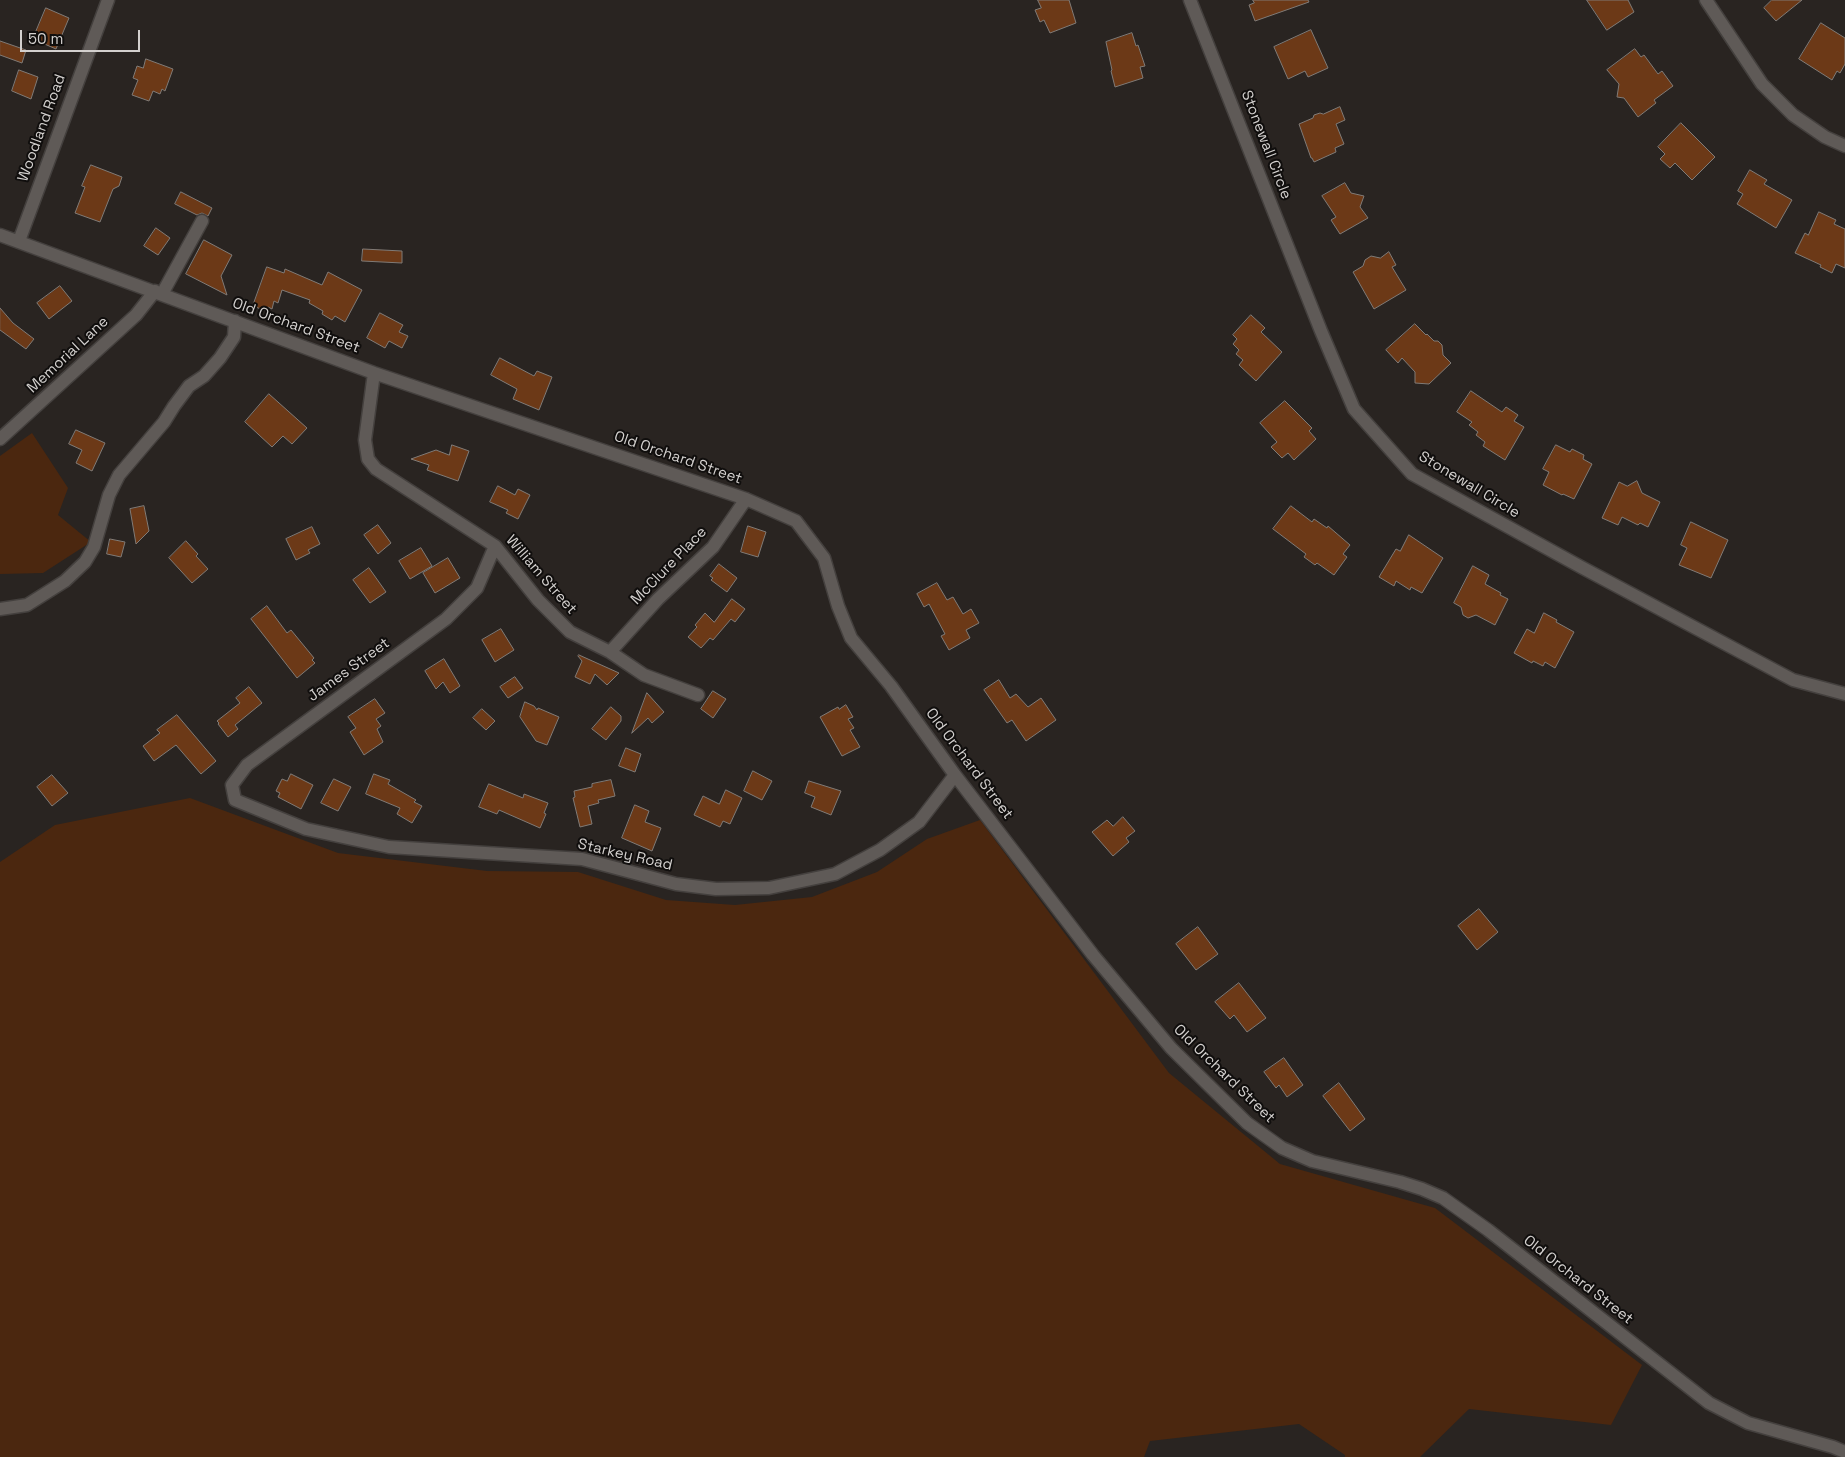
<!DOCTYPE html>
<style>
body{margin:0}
#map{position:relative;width:1845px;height:1457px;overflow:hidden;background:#292421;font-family:"Space Grotesk",sans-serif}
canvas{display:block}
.scale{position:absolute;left:20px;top:30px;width:120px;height:22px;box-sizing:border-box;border:2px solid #d3d0ce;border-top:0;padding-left:6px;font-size:15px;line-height:18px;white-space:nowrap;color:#d3d0ce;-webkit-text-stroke:4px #100e0d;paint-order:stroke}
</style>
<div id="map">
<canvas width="1845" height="1457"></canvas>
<div class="scale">50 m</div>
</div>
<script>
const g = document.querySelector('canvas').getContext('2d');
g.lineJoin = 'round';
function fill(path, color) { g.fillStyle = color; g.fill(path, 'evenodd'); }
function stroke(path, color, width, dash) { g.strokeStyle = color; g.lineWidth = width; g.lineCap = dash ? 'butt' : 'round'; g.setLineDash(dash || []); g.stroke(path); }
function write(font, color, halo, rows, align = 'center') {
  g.font = font + ' "Space Grotesk",sans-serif'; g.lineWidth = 4; g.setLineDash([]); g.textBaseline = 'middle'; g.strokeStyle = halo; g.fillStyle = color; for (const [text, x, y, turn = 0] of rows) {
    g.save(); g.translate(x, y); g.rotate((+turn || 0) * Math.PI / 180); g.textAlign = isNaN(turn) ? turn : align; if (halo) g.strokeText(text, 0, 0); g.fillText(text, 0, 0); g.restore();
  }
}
const green = new Path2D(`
 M32 433 68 488 58 515 91 542 43 573 0 574V456Z
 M190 798 338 853 487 871 578 872 666 900 735 905 812 897 877 872 927 839 980 820 1169 1073 1280 1164 1435 1208 1642 1365 1611 1425 1469 1409 1420 1457H1345V1455L1299 1424 1150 1441 1144 1457H0V862L55 825Z`);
const building = new Path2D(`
 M1038 0H1069L1076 23 1050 33 1044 20 1040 22 1035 10 1041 8Z
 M1253 0H1308L1309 2 1255 21 1249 5 1254 3Z
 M1587 0H1628L1634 12 1607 30Z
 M1772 0H1802L1776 21 1764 8Z
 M46 8 69 18 56 49 33 39Z
 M1821 23 1845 38V64L1840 73 1837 71 1832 80 1799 59Z
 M1311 30 1328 68 1308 77 1305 71 1288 79 1274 47Z
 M1132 33 1136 46 1138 45 1145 66 1140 67 1143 78 1115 87 1111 71 1112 70 1106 42Z
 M0 41 26 50 22 63 0 55Z
 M1635 49 1641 57 1644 55 1658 74 1662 71 1673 86 1654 100 1656 103 1638 117 1624 98 1617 97 1619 84 1607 70Z
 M146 59 173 69 165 91 162 89 160 94 153 91 149 101 132 95 138 80 133 78 137 66 143 68Z
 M19 70 38 77 31 99 12 91Z
 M1340 107 1345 120 1336 124 1344 144 1335 148 1336 152 1314 162 1312 158H1311L1299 124 1313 118 1314 115 1320 113 1323 114Z
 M1681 123 1715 157 1692 180 1675 163 1670 168 1660 159 1665 154 1658 147Z
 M91 165 122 177 119 186 113 189 100 222 75 213 85 187 82 186Z
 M1750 170 1767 180 1764 184 1792 200 1776 228 1737 204 1743 194 1738 191Z
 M1345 183 1351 193 1364 196 1360 207 1368 218 1340 234 1331 220 1336 217 1322 196Z
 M181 192 212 208 208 216 202 213 197 215 175 204Z
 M1819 212 1836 220 1834 224 1845 229V268L1836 264 1832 273 1820 267 1821 265 1795 253 1805 233 1808 235Z
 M156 228 170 238 158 255 144 246Z
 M204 240 232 255 221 276 227 295 186 274Z
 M363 249 402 251V263L362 261Z
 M1389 252 1396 265 1392 267 1406 290 1374 309 1353 272 1363 266 1365 260 1371 256 1380 258Z
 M267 267 284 273 285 269 322 285 328 272 362 290 345 322 335 316 332 320 322 314 323 311 309 303 310 300 282 290 278 303 274 301 272 309 268 307 266 311 253 306Z
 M60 286 72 301 49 319 37 303Z
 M0 308 13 323 34 339 26 349 0 330Z
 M380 313 403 325 399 332 408 336 402 348 389 341 385 348 367 338Z
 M1251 315 1265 328 1261 332 1282 352 1256 381 1239 365 1243 360 1236 354 1239 350 1233 344 1237 339 1233 335Z
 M1415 324 1426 335 1427 334 1434 341H1438L1442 345 1443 355 1451 363 1429 384 1415 383V372L1402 358 1398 363 1386 350Z
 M500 358 534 376 537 371 552 377 539 410 513 399 517 389 491 375Z
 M1471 391 1502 412 1506 407 1518 415 1514 421 1524 427 1505 460 1483 446 1485 442 1476 435 1478 432 1469 425 1472 422 1457 412Z
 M269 394 307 428 292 444 283 436 272 447 245 422Z
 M1285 401 1312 428 1309 431 1316 439 1294 460 1288 453 1282 458 1271 447 1277 442 1260 423Z
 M76 430 105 443 92 471 76 463 82 450 69 444Z
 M452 445 469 451 458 481 427 470 429 465 411 459 436 450 449 455Z
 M1556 445 1570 452 1572 449 1584 455 1583 459 1592 464 1574 499 1563 494 1562 495 1543 485 1549 472 1543 469Z
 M1637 481 1642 493 1660 502 1648 527 1640 523 1638 525 1622 517 1618 525 1602 518 1619 482 1627 486Z
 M498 486 515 495 518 489 530 495 518 519 506 513 508 510 490 502Z
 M144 506 149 531 136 544 130 509Z
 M1291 506 1312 522 1314 519 1327 528 1328 526 1350 545 1343 554 1347 557 1334 575 1317 563 1315 565 1304 557 1306 554 1273 529Z
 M1691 522 1728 540 1711 578 1679 565 1687 548 1681 545Z
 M378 525 391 543 378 554 364 535Z
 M748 526 766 532 758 557 741 552Z
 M312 527 320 544 308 550 310 553 296 560 286 539Z
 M1409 535 1443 558 1422 593 1411 587 1410 590 1396 581 1394 586 1379 577 1396 549 1400 551Z
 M110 539 125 542 121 557 107 554Z
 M186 541 198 554 196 556 208 569 192 583 169 558Z
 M421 548 432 566 410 579 399 561Z
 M448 558 460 578 435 593 423 573Z
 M719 564 737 578 727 592 711 580 713 578 710 576Z
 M1473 566 1489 575 1485 584 1501 593 1500 595 1508 599 1495 625 1476 615 1468 618 1463 615 1461 607 1454 603Z
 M369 568 386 592 370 603 353 580Z
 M937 583 947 600 953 597 963 614 971 609 979 623 966 630 970 638 949 650 941 636 945 634 929 604 924 607 917 594Z
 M732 599 745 609 735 622 731 619 713 640 710 638 701 648 688 637 697 627 695 625 705 613 714 622Z
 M267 606 287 633 291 630 314 658 312 660 315 663 297 678 251 619Z
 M1544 613 1557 620 1556 622 1574 632 1555 668 1545 662 1543 666 1533 661 1532 663 1514 653 1527 629 1534 633Z
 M501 629 514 650 495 662 482 640Z
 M579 655 619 673 607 685 595 674 590 684 575 677 582 661 578 656Z
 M444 659 460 686 450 693 443 682 436 689 425 671Z
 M515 677 523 688 508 698 500 687Z
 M999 680 1010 698 1016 694 1028 707 1041 698 1056 720 1026 741 1012 720 1007 723 984 690Z
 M249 687 262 703 235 725 238 729 228 737 218 724 219 723 217 721 240 703 236 698Z
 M713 691 726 699 713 718 701 709Z
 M647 693 664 712 652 723 648 718 632 733Z
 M375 699 385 713 376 719 381 726 377 729 383 742 364 755 350 732 356 728 348 717Z
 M525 702 534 706 537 710 538 708 559 717 547 745 536 741 520 717Z
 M846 705 853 717 848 719 854 728 850 730 860 747 842 756 820 717 838 707 839 709Z
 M611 707 621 716V721L606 740 592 729Z
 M482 709 495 721 486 730 473 718Z
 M177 715 216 761 201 774 176 745 154 761 143 746 160 733 157 730Z
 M626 748 641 754 635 772 619 766Z
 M753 771 772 781 762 800 744 791Z
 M291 774 313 785 301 809 278 797 280 793 276 791 282 779 287 781Z
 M374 774 390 780 388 784 416 800 414 802 422 806 412 823 397 814 400 808 366 794Z
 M52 775 68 793 52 806 37 787Z
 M334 779 351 787 338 811 321 803Z
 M611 780 615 796 598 800 599 803 588 806 592 824 580 827 573 798 575 797 574 791 592 787V784Z
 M809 781 841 791 831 815 811 807 815 797 805 793Z
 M489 784 523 798 524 794 548 803 544 813 546 814 540 828 499 810 497 814 479 807Z
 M726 790 742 798 730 824 723 821 720 827 694 815 703 796 719 804Z
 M635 805 649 811 645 822 661 828 652 851 622 838Z
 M1123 817 1135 831 1126 838 1129 842 1113 856 1092 832 1107 820 1113 826Z
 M1479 909 1498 932 1477 950 1458 926Z
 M1198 927 1218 954 1196 970 1176 944Z
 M1239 983 1266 1018 1247 1032 1234 1015 1230 1019 1215 1002Z
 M1284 1058 1303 1085 1287 1097 1279 1085 1276 1088 1264 1072Z
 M1339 1083 1365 1119 1350 1131 1323 1096Z`);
const street = new Path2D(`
 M1190 0 1321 331 1354 409 1412 474 1581 567 1793 680 1845 694
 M1706 0 1762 84 1793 115 1825 137 1845 146
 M0 235 374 373 746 499 796 521 824 558 838 606 851 638 891 686 955 775 1093 955 1171 1048 1247 1123 1282 1148 1312 1161 1400 1182 1422 1189 1443 1198 1488 1230 1709 1403 1748 1423 1833 1447 1845 1452
 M19 241 108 0
 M162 294 202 221
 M374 373 365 440 368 459 376 469 495 546 538 600 570 632 610 652 644 675 698 695
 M0 439 136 315 155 291
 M495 546 477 588 446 619 247 765 232 785 235 800 306 829 389 847 582 859 676 884 716 889 769 888 835 874 880 850 919 822 955 775
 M0 609 27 605 65 581 85 562 94 547 109 495 119 475 164 422 174 406 189 386 204 376 220 358 234 337 235 321
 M610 652 658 599 713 547 746 499`);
const streetNames = [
 ["Woodland Road",42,128,-70],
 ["Stonewall Circle",1266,145,69],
 ["Old Orchard Street",296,326,20],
 ["Memorial Lane",68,355,-43],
 ["Old Orchard Street",678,458,19],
 ["Stonewall Circle",1469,485,31],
 ["McClure Place",669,566,-46],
 ["William Street",541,575,49],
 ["James Street",349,670,-36],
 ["Old Orchard Street",969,764,53],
 ["Starkey Road",625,855,13],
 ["Old Orchard Street",1224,1074,44],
 ["Old Orchard Street",1578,1280,38]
];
fill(green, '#4b270f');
fill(building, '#6c3917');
stroke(building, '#807b77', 1);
stroke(street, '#44403e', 15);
stroke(street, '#5f5a57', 12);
write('15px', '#d3d0ce', '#100e0d', streetNames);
</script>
